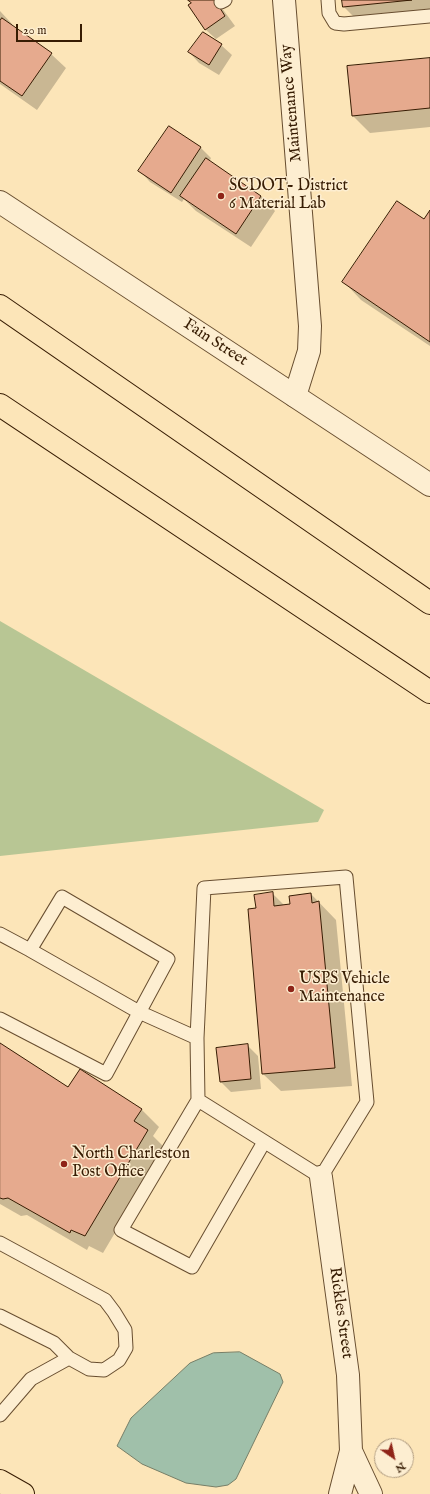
<!DOCTYPE html>
<style>
body{margin:0}
#map{position:relative;width:430px;height:1494px;overflow:hidden;background:#fce5b8;font-family:"IM FELL English",serif}
canvas{display:block}
.north{position:absolute;left:374px;top:1438px;width:40px;height:40px;box-sizing:border-box;background:#fdeed1;border:1px solid #ae9a7f;border-radius:50%;rotate:146deg;font-size:11px;font-weight:700;line-height:16px;text-align:center;color:#371c03}
.north::after{content:'';display:block;margin:auto;width:14px;height:18px;background:#8f2418;clip-path:polygon(50% 0,100% 100%,50% 72%,0 100%)}
.scale{position:absolute;left:16px;top:24px;width:66px;height:18px;box-sizing:border-box;border:2px solid #371c03;border-top:0;padding-left:5px;font-size:12px;line-height:14px;white-space:nowrap;color:#371c03;-webkit-text-stroke:3px #fdeed1;paint-order:stroke}
</style>
<div id="map">
<canvas width="430" height="1494"></canvas>
<div class="north">N</div>
<div class="scale">20 m</div>
</div>
<script>
const g = document.querySelector('canvas').getContext('2d');
g.lineJoin = 'round';
function fill(path, color) { g.fillStyle = color; g.fill(path, 'evenodd'); }
function stroke(path, color, width, dash) { g.strokeStyle = color; g.lineWidth = width; g.lineCap = dash ? 'butt' : 'round'; g.setLineDash(dash || []); g.stroke(path); }
function write(font, color, halo, rows, align = 'center') {
  g.font = font + ' "IM FELL English",serif'; g.lineWidth = 3; g.setLineDash([]); g.textBaseline = 'middle'; g.strokeStyle = halo; g.fillStyle = color; for (const [text, x, y, turn = 0] of rows) {
    g.save(); g.translate(x, y); g.rotate((+turn || 0) * Math.PI / 180); g.textAlign = isNaN(turn) ? turn : align; if (halo) g.strokeText(text, 0, 0); g.fillText(text, 0, 0); g.restore();
  }
}
const green = new Path2D(`
 M0 621 324 810 318 822 0 856Z`);
const water = new Path2D(`
 M240 1352 280 1374 283 1382 236 1479 228 1485 216 1487 186 1483 142 1464 117 1446 131 1418 190 1363 213 1353Z`);
const shadow = new Path2D(`
 M188 0H216L235 26 216 39 205 29 192 4Z
 M343 0H430V14L358 21 344 7Z
 M0 11 12 24 11 26 51 54 66 68 37 110 0 84Z
 M221 45 232 55 219 75 199 63 189 52Z
 M430 59V127L370 133 353 116Z
 M169 127 201 148 211 158 209 162 261 196 275 211 251 247 196 211 184 199 182 202 150 182 140 171Z
 M430 212V346L361 300 344 282 424 220Z
 M272 893 285 906 291 905 311 894 336 920 352 1086 281 1091 263 1074 257 909Z
 M0 1044 68 1088 80 1070 142 1110 159 1127 153 1136 165 1148 103 1253 89 1246 87 1250 27 1215 21 1216 0 1204Z
 M247 1045 258 1056 261 1089 231 1092 221 1082Z`);
const building = new Path2D(`
 M188 0H215L225 16 205 30 188 5 191 3Z
 M342 0H412L343 7Z
 M2 18 52 53 22 96 0 81V21Z
 M203 32 222 44 209 65 188 52Z
 M430 58V108L352 116 347 66Z
 M169 126 201 147 171 193 138 171Z
 M206 158 261 196 236 234 180 196Z
 M397 201 424 219 430 210V342L342 282Z
 M273 892 274 906 290 904 289 896 311 893 312 903 319 901 335 1068 262 1074 248 909 256 908 254 895Z
 M0 1043 68 1087 80 1069 142 1109 134 1121 148 1130 85 1236 71 1230 70 1233 8 1198 3 1199 0 1198Z
 M248 1044 251 1079 220 1082 216 1048Z`);
const service = new Path2D(`
 M328 0 329 13 335 23 344 24 430 16
 M221 2 225 0
 M0 934 30 950 62 897 168 959 106 1074 0 1019
 M30 950 139 1012 197 1038 204 888 346 877 367 1102 321 1177 198 1100
 M197 1038 198 1100 121 1230 192 1267 264 1142
 M0 1243 105 1300 114 1312 125 1330 126 1348 119 1360 104 1370 89 1369 69 1358
 M0 1316 54 1343 69 1358 31 1379 0 1415`);
const minor = new Path2D(`
 M284 0 310 326 309 351 295 396
 M321 1177 348 1375 351 1451 340 1494
 M351 1451 371 1494`);
const tertiary = new Path2D(`
 M0 202 430 485`);
const primary = new Path2D(`
 M0 1481 23 1494`);
const motorway = new Path2D(`
 M0 306 430 603
 M0 405 430 692`);
const markers = [
 [221,196,4,"#8f2418"],
 [291,989,4,"#8f2418"],
 [64,1164,4,"#8f2418"]
];
const streetNames = [
 ["Maintenance Way",292,103,-95],
 ["Fain Street",215,343,33],
 ["Rickles Street",340,1313,82]
];
const poiNames = [
 ["SCDOT- District",229,187],
 ["6 Material Lab",229,205],
 ["USPS Vehicle",299,980],
 ["Maintenance",299,998],
 ["North Charleston",72,1155],
 ["Post Office",72,1173]
];
fill(green, '#b8c694');
fill(water, '#a0c0aa');
stroke(water, '#767e67', 1);
fill(shadow, '#0003');
fill(building, '#e6aa8e');
stroke(building, '#371c03', 1);
stroke(service, '#684e30', 15);
stroke(minor, '#684e30', 24);
stroke(tertiary, '#684e30', 24);
stroke(primary, '#371c03', 24);
stroke(motorway, '#371c03', 24);
stroke(service, '#fdeed1', 13);
stroke(minor, '#fdeed1', 22);
stroke(tertiary, '#fdeed1', 22);
stroke(primary, '#fce5b8', 22);
stroke(motorway, '#fce5b8', 22);
for (const [x, y, r, color] of markers) { const dot = new Path2D(); dot.arc(x, y, r, 0, 2 * Math.PI); g.fillStyle = color; g.fill(dot); stroke(dot, '#fdeed1', 1.5); }
write('16px', '#371c03', '#fdeed1', streetNames);
write('16px', '#371c03', '#fdeed1', poiNames, 'left');
</script>
